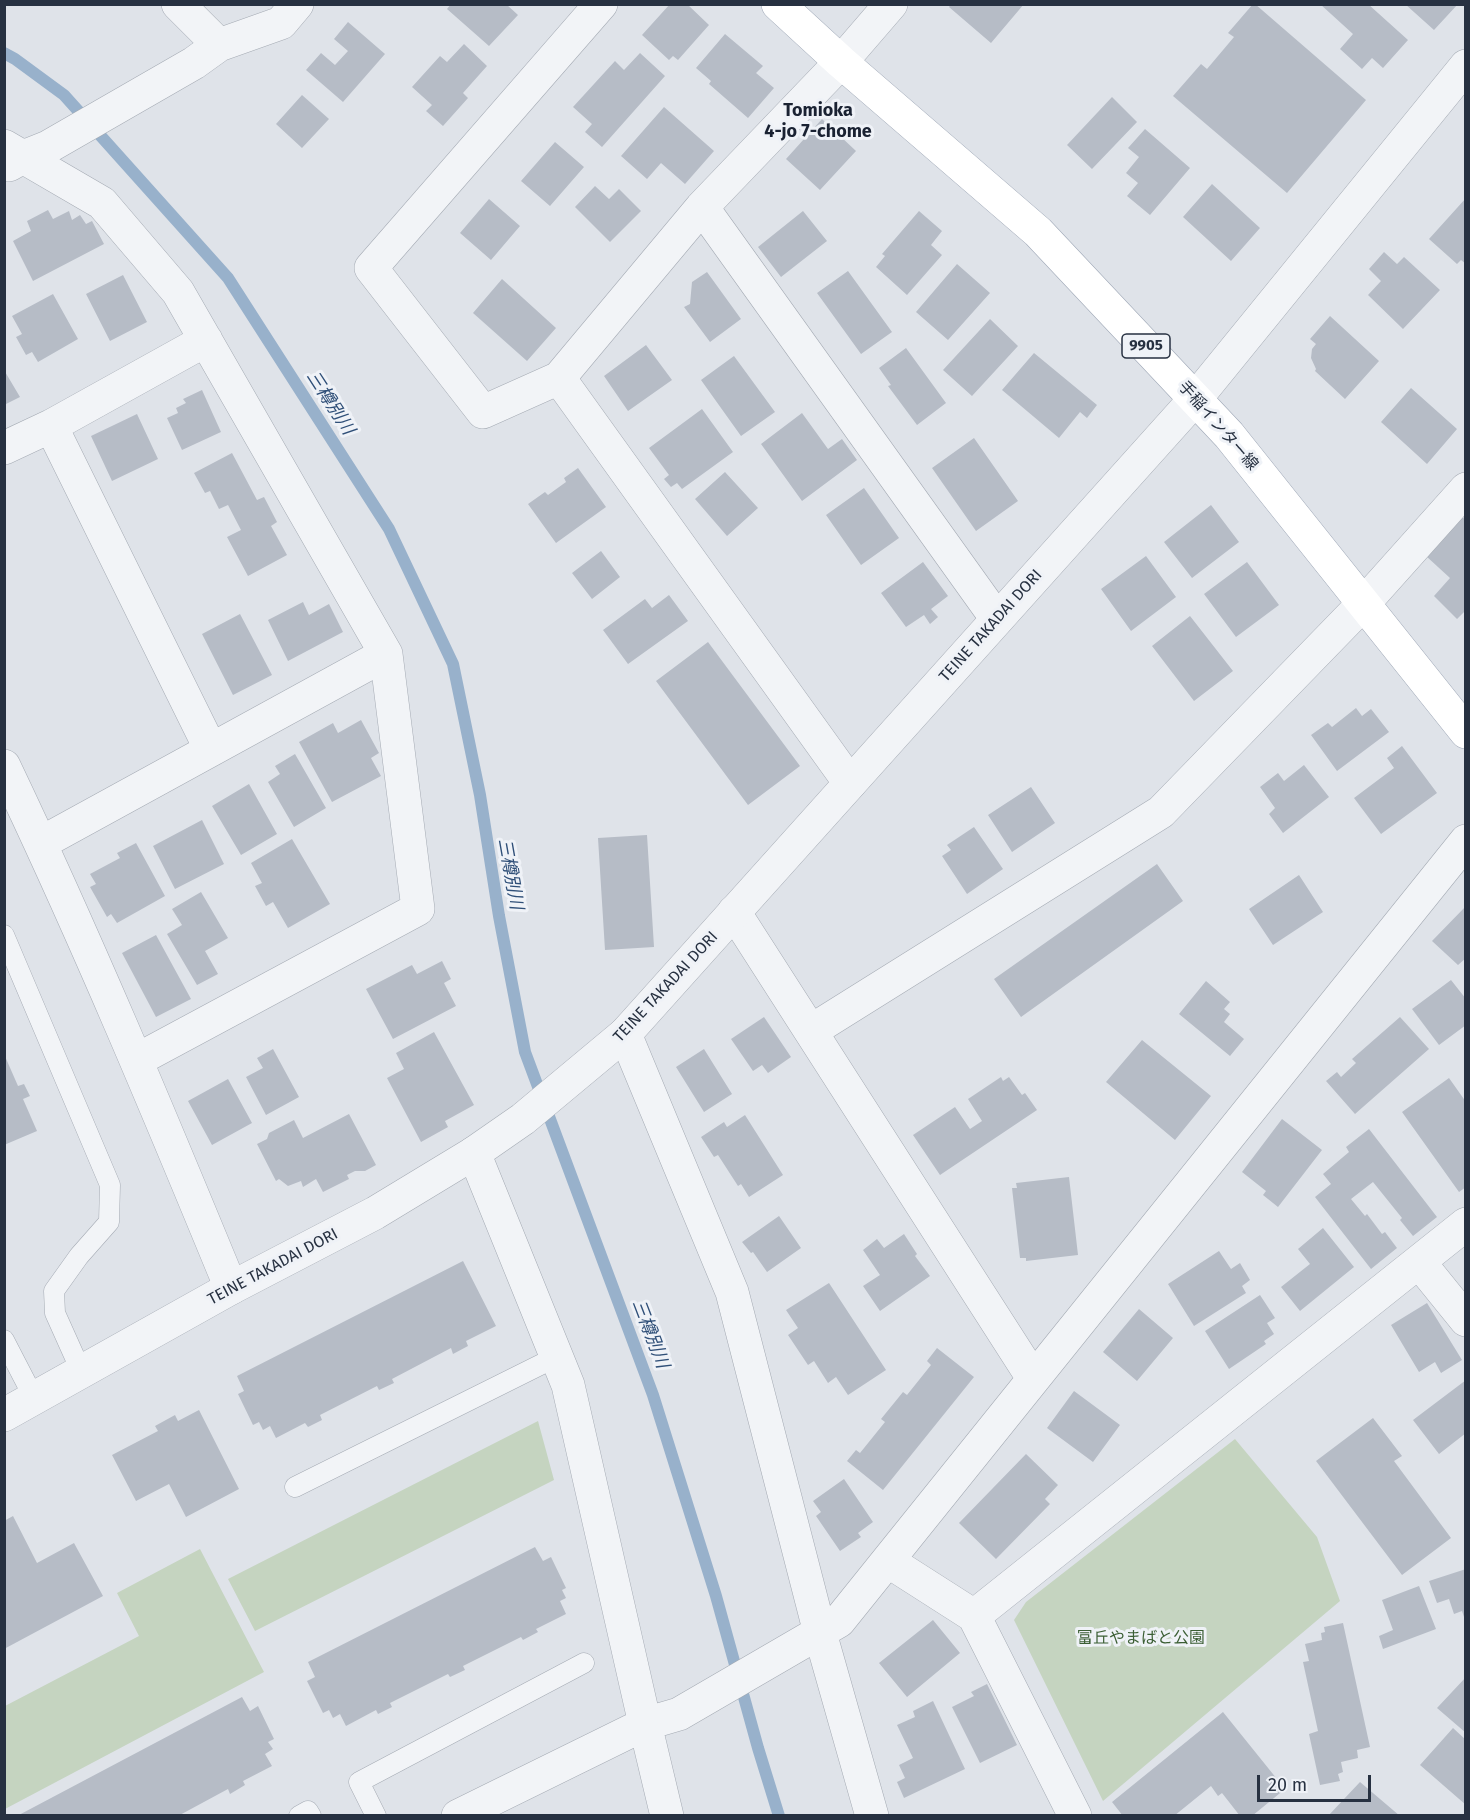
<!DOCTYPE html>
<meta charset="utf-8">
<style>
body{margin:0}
#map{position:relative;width:1470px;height:1820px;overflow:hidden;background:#dfe3e9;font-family:"Fira Sans",sans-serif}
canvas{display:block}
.frame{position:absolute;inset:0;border:6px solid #273141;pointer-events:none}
.scale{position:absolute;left:1257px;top:1775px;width:114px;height:27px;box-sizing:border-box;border:3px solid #273141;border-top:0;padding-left:8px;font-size:18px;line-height:21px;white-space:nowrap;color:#273141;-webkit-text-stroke:4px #eff2f7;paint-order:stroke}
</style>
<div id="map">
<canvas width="1470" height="1820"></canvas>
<div class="frame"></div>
<div class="scale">20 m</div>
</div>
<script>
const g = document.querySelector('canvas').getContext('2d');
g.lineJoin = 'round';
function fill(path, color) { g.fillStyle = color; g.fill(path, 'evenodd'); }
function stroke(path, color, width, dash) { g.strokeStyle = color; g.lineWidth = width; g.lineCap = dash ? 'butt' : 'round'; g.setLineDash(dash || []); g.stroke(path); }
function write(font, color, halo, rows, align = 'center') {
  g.font = font + ' "Fira Sans","Noto Sans JP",sans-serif'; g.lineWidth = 6; g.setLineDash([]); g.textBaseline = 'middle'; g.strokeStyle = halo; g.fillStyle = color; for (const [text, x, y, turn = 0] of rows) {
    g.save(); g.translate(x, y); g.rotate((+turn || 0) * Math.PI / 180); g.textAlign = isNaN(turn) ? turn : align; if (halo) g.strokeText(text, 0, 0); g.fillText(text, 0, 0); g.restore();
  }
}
const green = new Path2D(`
 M538 1421 554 1480 255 1631 228 1579Z
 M1235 1439 1317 1537 1340 1601 1103 1801 1014 1620 1026 1602Z
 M200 1549 264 1672 5 1809V1706L139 1636 117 1593Z`);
const stream = new Path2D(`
 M4 53 15 59 64 95 228 278 389 529 453 664 480 795 499 916 525 1052 653 1395 716 1596 758 1748 779 1816`);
const building = new Path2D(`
 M451 4H506L518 15 489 46 447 9Z
 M670 4H687L709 25 678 60 673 56 669 60 642 35Z
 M951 4H1024L991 43 949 7Z
 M1253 4H1255L1366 100 1287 193 1173 96 1201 64 1207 69 1234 37 1228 33Z
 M1320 4H1368L1408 40 1383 68 1372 58 1362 69 1340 49 1353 34Z
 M1405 4H1458L1434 30Z
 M348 22 385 54 343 102 306 70 321 53 335 65 348 51 334 39Z
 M725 34 763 66 756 73 774 88 748 118 709 84 711 81 696 68Z
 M464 44 487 66 463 93 468 98 443 126 426 111 432 105 412 87 440 56 447 62Z
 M640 53 665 76 602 147 585 132 592 124 573 107 615 61 624 70Z
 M302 95 329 119 302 148 276 124Z
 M1112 97 1137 122 1092 169 1067 145Z
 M664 107 714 151 685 184 661 163 647 179 621 156Z
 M822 119 856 151 820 190 786 159Z
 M1145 129 1190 168 1150 215 1127 196 1138 183 1126 173 1139 157 1128 148Z
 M555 142 584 167 550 206 521 181Z
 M1212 184 1260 228 1231 261 1183 217Z
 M595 186 609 199 619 189 641 211 610 242 575 207Z
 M1466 198V264L1461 260 1457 264 1429 239Z
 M489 199 520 226 491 260 460 233Z
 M48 210 53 219 69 211 72 220 80 215 86 224 92 221 104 244 33 281 13 241 31 231 27 221Z
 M803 211 827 241 781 277 758 247Z
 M919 211 942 231 931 245 942 255 907 295 876 267 885 256 882 254Z
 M1384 252 1397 264 1404 257 1440 290 1403 329 1368 295 1381 281 1369 269Z
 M957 264 990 293 948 340 916 312Z
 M848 271 892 332 861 354 817 293Z
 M707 272 741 319 710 342 684 307 690 304 692 282Z
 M123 275 147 322 110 341 86 294Z
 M502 279 556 328 527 361 473 313Z
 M53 294 78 339 38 362 32 352 26 355 16 337 22 334 12 316Z
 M1330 316 1379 361 1345 399 1315 371 1316 369 1311 358 1312 349 1316 344 1310 339Z
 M990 319 1018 346 972 396 943 370Z
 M646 345 672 380 628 411 604 376Z
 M906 348 946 403 917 425 888 386 891 385 879 368Z
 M1034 353 1097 405 1087 418 1080 412 1059 438 1002 390Z
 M734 356 775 412 741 436 701 380Z
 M4 370 20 397 4 405Z
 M1411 388 1457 429 1427 464 1381 422Z
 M202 390 221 432 182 450 167 418 178 413 176 408 186 403 183 399Z
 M702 409 733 452 682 489 677 483 671 487 664 479 669 475 649 448Z
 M802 413 828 449 842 439 857 460 802 501 761 444Z
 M137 414 158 459 112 481 91 436Z
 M974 438 1018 501 976 531 932 468Z
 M232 453 257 500 264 497 277 522 271 526 287 555 248 576 227 537 241 530 228 505 219 509 210 491 205 493 194 473Z
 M578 468 606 507 556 543 528 504 545 492 548 495 566 482 564 478Z
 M725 472 758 508 727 536 695 499Z
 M864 488 899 538 861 565 826 515Z
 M1211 505 1239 542 1192 578 1164 542Z
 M1462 517 1466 520V610L1457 619 1434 596 1450 578 1426 556Z
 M601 551 620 577 592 599 572 573Z
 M1146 556 1176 597 1131 631 1101 589Z
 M923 562 948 596 931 609 938 617 930 624 924 615 906 627 881 593Z
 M1247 562 1279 605 1236 637 1204 594Z
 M669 595 688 621 628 664 603 630 645 599 652 608Z
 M303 602 309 615 329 604 343 632 288 661 268 620Z
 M240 614 272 675 233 695 202 634Z
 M1190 616 1233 671 1194 701 1152 646Z
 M708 642 800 766 748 805 656 681Z
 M1356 708 1362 716 1371 709 1389 732 1337 771 1311 735 1328 723 1332 727Z
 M361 720 379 753 371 758 381 776 332 802 299 742 333 723 338 733Z
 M1402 746 1437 793 1381 834 1354 798 1394 768 1387 758Z
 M295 754 326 808 294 827 268 782 280 774 275 766Z
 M1304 765 1329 797 1283 833 1269 814 1275 808 1260 787 1278 773 1284 781Z
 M249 784 277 834 241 855 212 806Z
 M1031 787 1055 823 1012 852 988 815Z
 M202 820 224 864 175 889 153 846Z
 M974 827 1003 869 967 894 942 856 951 850 947 845Z
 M647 835 654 947 605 950 598 838Z
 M292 839 330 904 288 928 273 902 266 906 255 886 262 883 251 863Z
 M136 843 165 896 117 923 111 914 107 917 90 887 96 884 90 874 120 858 117 853Z
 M1157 864 1183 901 1021 1017 994 979Z
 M1299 875 1323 912 1273 945 1249 909Z
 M201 892 228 938 205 951 218 974 197 985 167 934 182 925 172 909Z
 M1466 906V958L1458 965 1432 941Z
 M156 935 191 999 156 1017 122 953Z
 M442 961 451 979 444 983 456 1006 393 1039 366 989 412 965 417 974Z
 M1451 980 1466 999V1025L1439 1045 1412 1009Z
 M1206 981 1230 1002 1224 1009 1230 1014 1224 1022 1244 1039 1230 1056 1179 1014Z
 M764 1017 791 1057 768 1073 762 1065 753 1071 731 1039Z
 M1400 1017 1429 1049 1355 1114 1326 1081 1337 1072 1341 1077 1356 1063 1352 1059Z
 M434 1032 474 1105 445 1121 448 1127 421 1142 387 1078 404 1069 396 1053Z
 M1142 1040 1211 1096 1175 1140 1106 1082Z
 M273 1049 299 1097 266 1115 246 1077 263 1068 257 1058Z
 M704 1049 732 1094 704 1112 676 1067Z
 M4 1054 18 1086 24 1084 30 1096 23 1099 37 1131 4 1145Z
 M1001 1077 1003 1081 1009 1077 1022 1095 1025 1093 1037 1110 940 1175 913 1135 955 1107 970 1129 982 1121 968 1099Z
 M1449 1078 1466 1102V1187L1459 1192 1402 1112Z
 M228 1079 252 1123 212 1145 188 1101Z
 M349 1114 376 1165 365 1171H355L347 1175 349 1179 323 1192 316 1179 303 1187 301 1181 288 1186 279 1179 276 1181 257 1144 267 1139 269 1133 294 1120 303 1138Z
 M745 1115 783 1175 749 1197 741 1184 738 1186 718 1155 714 1157 701 1137 724 1122 727 1127Z
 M1282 1119 1322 1150 1278 1207 1263 1195 1266 1191 1242 1172Z
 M1369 1129 1437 1217 1413 1236 1400 1220 1402 1218 1373 1182 1351 1199 1365 1216 1367 1214 1382 1234 1385 1232 1397 1248 1371 1269 1315 1197 1331 1184 1323 1174 1349 1152 1346 1147Z
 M1069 1177 1078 1255 1026 1261V1258H1020L1012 1188H1017L1016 1183Z
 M779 1216 801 1248 767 1272 753 1252 751 1253 742 1242Z
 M1323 1228 1354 1267 1300 1311 1281 1287 1310 1264 1298 1249Z
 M904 1234 917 1254 915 1256 930 1276 880 1311 863 1286 880 1275 863 1250 877 1239 884 1248Z
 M1219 1251 1231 1269 1240 1263 1250 1280 1242 1286 1246 1293 1194 1326 1168 1284Z
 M463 1261 496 1326 466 1341 468 1346 453 1354 451 1348 392 1379 394 1383 379 1390 377 1386 320 1415 322 1420 308 1427 305 1423 276 1438 270 1426 263 1430 259 1422 253 1425 238 1394 244 1391 237 1376Z
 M829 1283 886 1370 848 1395 836 1377 828 1383 814 1361 808 1365 788 1335 798 1328 786 1310Z
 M1260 1295 1275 1318 1267 1323 1274 1334 1264 1341 1266 1344 1229 1369 1205 1331Z
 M1427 1303 1462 1360 1441 1373 1435 1362 1419 1372 1391 1325Z
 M1139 1309 1173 1338 1137 1381 1103 1352Z
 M937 1348 974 1377 883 1490 847 1461 856 1450 860 1453 885 1422 881 1419 903 1392 907 1395 931 1365 927 1361Z
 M1466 1380V1433L1439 1454 1413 1420Z
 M1074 1391 1120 1425 1093 1462 1047 1428Z
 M199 1410 239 1489 186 1517 169 1484 136 1501 112 1455 158 1431 155 1426 175 1415 178 1421Z
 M1373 1418 1402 1456 1394 1461 1451 1538 1402 1575 1316 1461Z
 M1026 1454 1058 1485 1045 1499 1050 1504 996 1559 959 1523Z
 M844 1479 873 1522 858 1533 861 1537 840 1551 816 1516 821 1512 813 1501Z
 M13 1516 37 1563 74 1543 103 1596 4 1649V1521Z
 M535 1547 543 1561 551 1557 566 1588 562 1590 566 1598 560 1601 566 1614 536 1629 538 1632 523 1640 521 1637 463 1666 465 1670 450 1677 448 1674 390 1703 392 1707 378 1714 376 1710 346 1726 340 1714 333 1718 329 1710 323 1713 307 1681 315 1677 308 1662Z
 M1466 1569V1620H1465L1462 1611 1454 1614 1449 1599 1437 1603 1429 1581Z
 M1419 1586 1436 1629 1383 1649 1379 1636 1393 1630 1382 1600Z
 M933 1620 960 1653 907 1697 879 1663Z
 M1343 1623 1370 1747 1357 1750 1358 1758 1341 1762 1343 1772 1338 1774 1340 1781 1320 1785 1309 1734 1318 1731 1303 1662 1309 1661 1305 1644 1322 1640 1321 1633 1325 1632 1324 1627Z
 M1466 1677V1733L1437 1708Z
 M987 1684 1017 1745 980 1763 952 1707 974 1696 971 1692Z
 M242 1697 250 1711 258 1706 274 1739 268 1742 273 1749 265 1754 272 1766 243 1781 245 1785 230 1794 228 1789 178 1816H17Z
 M933 1701 965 1769 904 1798 897 1782 905 1778 899 1765 913 1758 897 1725 915 1717 913 1711Z
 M1223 1712 1285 1789 1252 1816H1240L1222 1793 1218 1796 1211 1786 1174 1816H1123L1112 1802Z
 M1453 1728 1466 1740V1805L1420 1765Z
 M1360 1782 1400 1816H1328Z`);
const service = new Path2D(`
 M4 935 110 1185 109 1222 79 1256 54 1291 55 1313 81 1371
 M4 1340 34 1398
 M295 1487 556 1357
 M299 1816 308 1811 311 1816
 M376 1816 359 1782 584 1663`);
const minor = new Path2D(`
 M178 4 219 45
 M601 4 371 268 483 412 559 378 702 207 841 62 891 4
 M4 146 102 203 178 292 386 654 418 909 137 1060
 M9 165 23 157 48 147 194 63 219 45 281 23 297 4
 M702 207 997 619
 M559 378 850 783
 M51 426 211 750
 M4 448 51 426 206 340
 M4 766C86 938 159 1113 231 1288
 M41 843 386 654
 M734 912 1033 1378
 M811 1031 1161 812 1364 603 1466 489
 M625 1034 732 1292 820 1633 872 1816
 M474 1153 568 1385 645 1724 667 1816
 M1419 1262 1466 1320
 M888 1561 974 1616 1075 1816
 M974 1616 1466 1224
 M458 1816 645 1724 679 1714 839 1621 1466 841`);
const tertiary = new Path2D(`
 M4 1415 231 1288 375 1213 474 1153 523 1119 625 1034 1196 398 1466 66`);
const primary = new Path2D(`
 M778 4 841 62 1038 232 1229 435 1466 732`);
const shields = [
 [1146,346,48]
];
const shieldNames = [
 ["9905",1146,346]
];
const streetNames = [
 ["手稲インター線",1218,426,49],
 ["TEINE TAKADAI DORI",991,626,-48],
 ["TEINE TAKADAI DORI",666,987,-47],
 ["TEINE TAKADAI DORI",273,1267,-28]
];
const parkNames = [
 ["富丘やまばと公園",1141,1639]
];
const neighbourhoodNames = [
 ["Tomioka",818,111],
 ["4-jo 7-chome",818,132]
];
const waterNames = [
 ["三樽別川",330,403,57],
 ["三樽別川",510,874,80],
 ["三樽別川",650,1334,69]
];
fill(green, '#c5d4c0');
stroke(stream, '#98b1cb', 12);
fill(building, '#b6bcc6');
stroke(service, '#a4aab3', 21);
stroke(minor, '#a4aab3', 34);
stroke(tertiary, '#a4aab3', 34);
stroke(primary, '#9ea7b6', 34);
stroke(service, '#f2f4f7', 20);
stroke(minor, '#f2f4f7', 33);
stroke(tertiary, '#f2f4f7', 33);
stroke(primary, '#fff', 33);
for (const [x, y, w] of shields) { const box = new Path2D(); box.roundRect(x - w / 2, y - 12, w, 24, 4.5); g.fillStyle = '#eff2f7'; g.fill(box); stroke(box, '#273141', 1.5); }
write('bold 15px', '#273141', null, shieldNames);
write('16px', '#273141', '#eff2f7', streetNames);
write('16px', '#3b5e34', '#eff2f7', parkNames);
write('bold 18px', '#1a2232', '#eff2f7', neighbourhoodNames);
write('italic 18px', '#2f4f78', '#eff2f7', waterNames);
</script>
